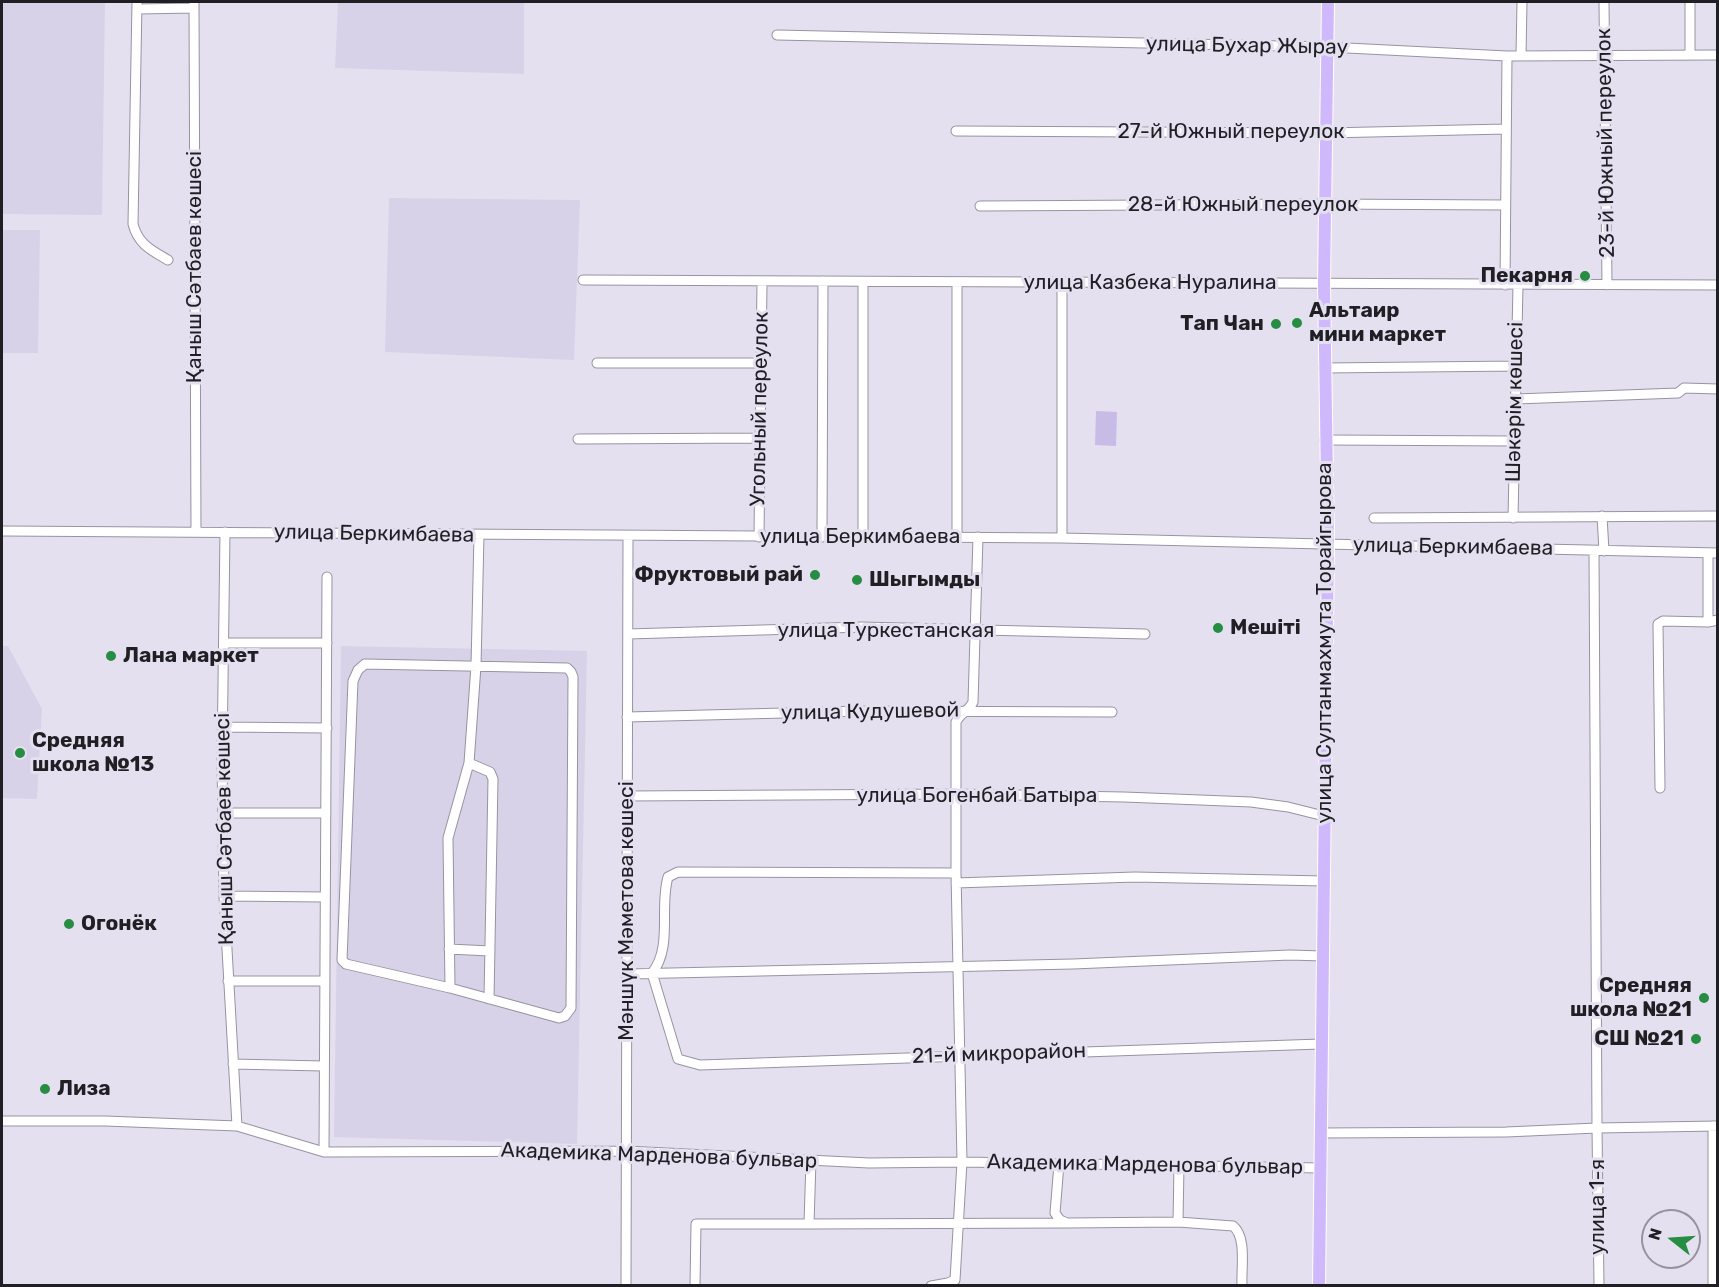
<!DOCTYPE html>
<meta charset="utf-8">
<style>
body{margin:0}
#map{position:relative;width:1719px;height:1287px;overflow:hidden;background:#e4e0f0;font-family:Rubik,sans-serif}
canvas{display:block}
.frame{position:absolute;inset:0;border:3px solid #201f24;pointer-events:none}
.north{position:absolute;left:1641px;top:1209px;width:60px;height:60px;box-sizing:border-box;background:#e4e0f0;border:2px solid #96939e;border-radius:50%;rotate:287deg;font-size:16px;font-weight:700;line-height:24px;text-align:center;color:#201f24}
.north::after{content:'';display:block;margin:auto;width:21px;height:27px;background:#268d43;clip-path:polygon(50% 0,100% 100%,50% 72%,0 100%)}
</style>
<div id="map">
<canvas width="1719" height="1287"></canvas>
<div class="frame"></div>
<div class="north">N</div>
</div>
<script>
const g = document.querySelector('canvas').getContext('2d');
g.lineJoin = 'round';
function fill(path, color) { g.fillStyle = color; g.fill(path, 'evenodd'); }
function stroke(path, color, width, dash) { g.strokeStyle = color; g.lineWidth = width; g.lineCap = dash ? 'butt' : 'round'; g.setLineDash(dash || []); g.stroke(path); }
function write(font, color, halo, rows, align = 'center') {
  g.font = font + ' Rubik,sans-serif'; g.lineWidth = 6; g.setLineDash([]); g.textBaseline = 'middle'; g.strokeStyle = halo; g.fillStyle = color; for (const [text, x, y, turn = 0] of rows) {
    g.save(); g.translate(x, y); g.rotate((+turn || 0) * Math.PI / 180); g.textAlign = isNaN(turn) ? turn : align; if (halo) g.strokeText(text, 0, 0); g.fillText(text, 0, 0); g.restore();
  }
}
const built = new Path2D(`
 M2 2H105L102 215 2 214Z
 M338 2H524V74L335 68Z
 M389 198 580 200 574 360 385 352Z
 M2 230H40L38 353H2Z
 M2 646H8L42 709 37 799 2 798Z
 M341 646 587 651 577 1144 334 1137Z`);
const green = new Path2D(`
 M1096 411 1117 412 1116 446 1095 445Z`);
const minor = new Path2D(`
 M137 2 133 224C138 244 151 250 168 260
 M194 2 196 532
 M1604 2 1607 285
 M137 9 194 8
 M777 35 1327 47 1507 56 1718 55
 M1690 55V2
 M1521 56 1522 2
 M956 131 1326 133 1506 129
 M980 206 1324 204 1505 205
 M583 280 1718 285
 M1062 284V538
 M1505 285 1507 56
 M597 363H761
 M1324 368 1517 366
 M1516 399 1678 393 1684 388 1718 389
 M578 439 760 438
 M1325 440 1515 441
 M1602 516 1604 551
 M1374 518 1718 516
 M1513 518 1518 285
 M2 531 1062 538 1718 553
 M225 532 222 759 224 896 237 1126
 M759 537 762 281
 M822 537 823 281
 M863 537V282
 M957 537V282
 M1594 551 1597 1128 1718 1126
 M1708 622V553
 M628 634 862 627 1145 634
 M224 643H327
 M365 664 567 668 571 672 573 677 571 1008 565 1016 559 1018 450 988 346 964 342 960 353 681 358 670Z
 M627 717 863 711 1112 712
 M223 727 327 728
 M469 763 490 772 493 779 489 999
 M1660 788 1658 624 1663 621 1708 622 1718 620
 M627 796 956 794 1124 797 1251 802 1288 807 1324 816
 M223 813H326
 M956 873 678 872 668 877C659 907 673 947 652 973L678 1059 700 1065 1321 1044
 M956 883 1135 877 1324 881
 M224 896 325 897
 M449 949 490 951
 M627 974 1073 964 1290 955 1323 956
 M228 981H324
 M450 988 448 838 469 763 476 666 479 535
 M233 1064 323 1066
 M2 1121H105L237 1126 324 1152 626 1151 869 1163 962 1162 1321 1168
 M1713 1126V1286
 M1321 1133 1506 1132 1597 1128 1599 1286
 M324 1152 327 577
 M1059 1164 1055 1213 1060 1220 1067 1223 1178 1222 1233 1226C1247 1237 1241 1268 1242 1286
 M1178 1222 1179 1166
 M809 1224 1065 1223
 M626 1286 628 536
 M695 1286 696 1224H809L811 1160
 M931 1286 948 1283 955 1280 962 1162 956 873V722C960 713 969 711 973 702L978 537`);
const major = new Path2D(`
 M1319 1286 1328 544 1324 284 1328 2`);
const markers = [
 [1585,276,6,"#268d43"],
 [1297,323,6,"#268d43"],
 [1276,324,6,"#268d43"],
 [815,575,6,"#268d43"],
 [857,580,6,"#268d43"],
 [1218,628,6,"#268d43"],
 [111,656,6,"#268d43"],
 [20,753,6,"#268d43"],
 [69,924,6,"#268d43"],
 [1704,998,6,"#268d43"],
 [1696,1039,6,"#268d43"],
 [45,1089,6,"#268d43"]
];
const streetNames = [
 ["улица Бухар Жырау",1247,46,1],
 ["27-й Южный переулок",1231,132],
 ["23-й Южный переулок",1606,143,-91],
 ["28-й Южный переулок",1243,205],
 ["Қаныш Сәтбаев көшесі",195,267,-90],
 ["улица Казбека Нуралина",1150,283],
 ["Шәкәрім көшесі",1515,402,-89],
 ["Угольный переулок",760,409,-89],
 ["улица Беркимбаева",374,534,1],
 ["улица Беркимбаева",860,537],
 ["улица Беркимбаева",1453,547,1],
 ["улица Туркестанская",886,631],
 ["улица Султанмахмута Торайгырова",1325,643,-90],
 ["улица Кудушевой",870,712,-1],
 ["улица Богенбай Батыра",977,796],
 ["Қаныш Сәтбаев көшесі",225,829,-91],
 ["Мәншүк Мәметова көшесі",627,911,-90],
 ["21-й микрорайон",999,1054,-2],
 ["Академика Марденова бульвар",659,1156,2],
 ["Академика Марденова бульвар",1145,1165,1],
 ["улица 1-я",1598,1207,-90]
];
const poiNames = [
 ["Пекарня",1573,276,"right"],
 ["Альтаир",1309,311],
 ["мини маркет",1309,335],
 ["Тап Чан",1264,324,"right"],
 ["Фруктовый рай",803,575,"right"],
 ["Шыгымды",869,580],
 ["Мешіті",1230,628],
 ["Лана маркет",123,656],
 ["Средняя",32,741],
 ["школа №13",32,765],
 ["Огонёк",81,924],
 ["Средняя",1692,986,"right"],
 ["школа №21",1692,1010,"right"],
 ["СШ №21",1684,1039,"right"],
 ["Лиза",57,1089]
];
fill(built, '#d8d2e8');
fill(green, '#c8bbe5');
stroke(minor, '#9793a1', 11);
stroke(major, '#fff', 14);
stroke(minor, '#fff', 9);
stroke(major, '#d0b8fd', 12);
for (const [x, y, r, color] of markers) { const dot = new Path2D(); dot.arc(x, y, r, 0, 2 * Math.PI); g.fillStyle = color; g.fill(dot); stroke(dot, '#e4e0f0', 2); }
write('21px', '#201f24', '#e4e0f0', streetNames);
write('bold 21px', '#201f24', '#e4e0f0', poiNames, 'left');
</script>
